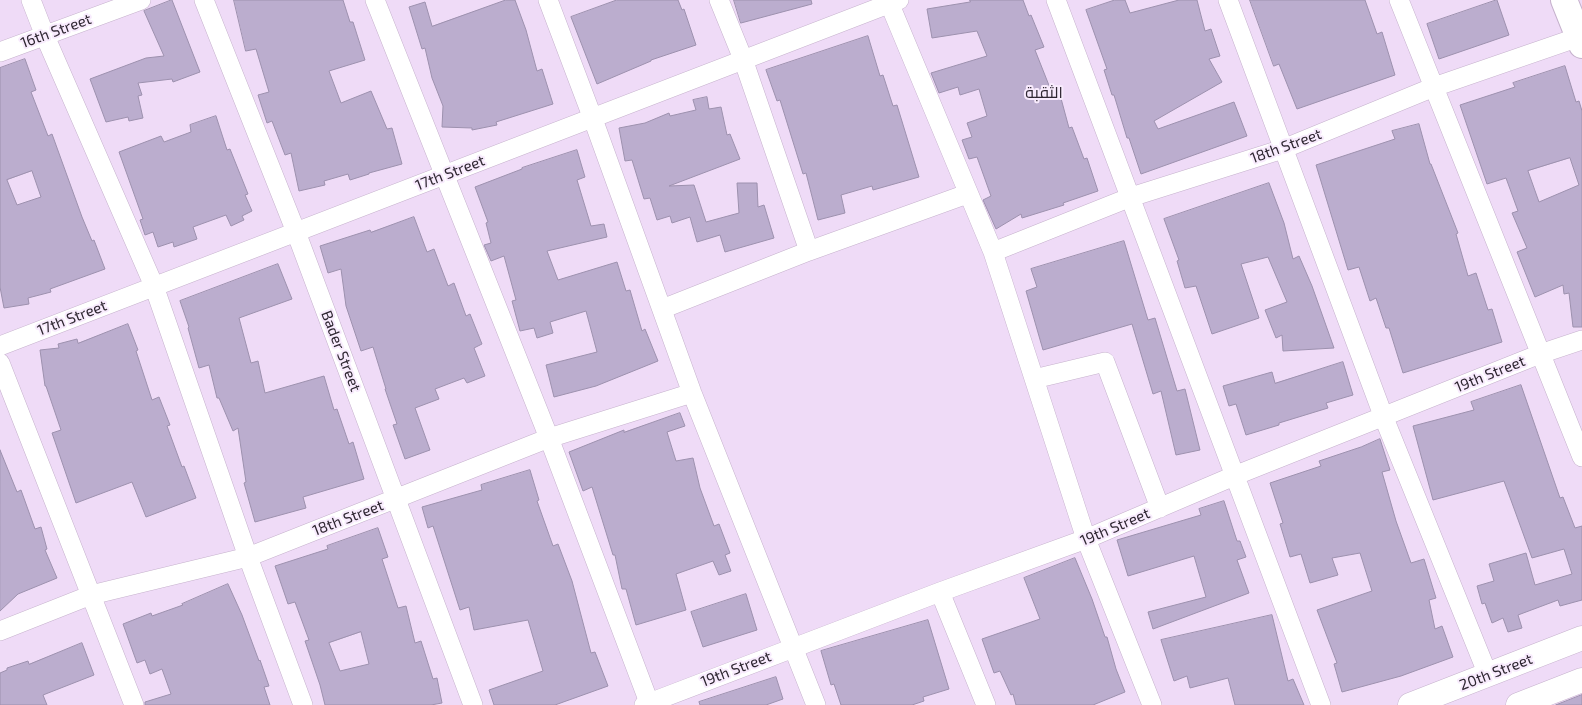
<!DOCTYPE html>
<meta charset="utf-8">
<style>
body{margin:0}
canvas{display:block;background:#efdbf7}
</style>
<canvas width="1582" height="705"></canvas>
<script>
const g = document.querySelector('canvas').getContext('2d');
g.lineJoin = 'round';
function fill(path, color) { g.fillStyle = color; g.fill(path, 'evenodd'); }
function stroke(path, color, width, dash) { g.strokeStyle = color; g.lineWidth = width; g.lineCap = dash ? 'butt' : 'round'; g.setLineDash(dash || []); g.stroke(path); }
function write(font, color, halo, rows, align = 'center') {
  g.font = font + ' "Exo 2",Cairo,sans-serif'; g.lineWidth = 4; g.setLineDash([]); g.textBaseline = 'middle'; g.strokeStyle = halo; g.fillStyle = color; for (const [text, x, y, turn = 0] of rows) {
    g.save(); g.translate(x, y); g.rotate((+turn || 0) * Math.PI / 180); g.textAlign = isNaN(turn) ? turn : align; if (halo) g.strokeText(text, 0, 0); g.fillText(text, 0, 0); g.restore();
  }
}
const building = new Path2D(`
 M172 0 200 72 173 82 172 79 138 83 142 95 138 96 143 118 129 121 128 117 106 122 90 79 146 58 164 56 144 11Z
 M234 0H343L350 22H353L365 60 329 71 341 103 371 91 387 129 392 128 402 164 369 173V174L350 180 348 174 324 181 325 185 299 191 291 153 285 155 272 121 267 123 258 95 269 92 256 49 246 51Z
 M506 0H515L526 30 537 71 542 69 553 104 496 122 497 125 472 130V128L442 127 443 106 432 78 425 48 422 49 409 7 425 2 432 26Z
 M617 0H678L682 10 684 9 696 45 651 60V61L597 84 571 17Z
 M734 0H811L812 4 741 23Z
 M970 0H1023L1029 16 1031 15 1044 47 1035 50 1052 93 1059 91 1069 128 1072 127 1084 159 1087 158 1098 191 1063 203 1064 205 1022 218 1021 214 996 229 983 200 991 196 977 157 969 159 962 140 972 137 967 123 987 116 979 89 960 95 958 87 939 93 931 73 987 56 977 31 932 38 927 9 970 2Z
 M1115 0H1125L1130 13 1179 0H1197L1205 31 1211 29 1220 56 1209 59 1222 82 1154 121 1158 129 1234 102 1247 136 1141 174 1129 138H1127L1114 95H1112L1104 70 1107 69 1086 10Z
 M1250 0H1365L1377 34 1382 32 1395 75 1297 109 1279 64 1274 66Z
 M1497 0 1509 35 1439 59 1427 24Z
 M868 36 880 76 883 75 893 106 897 105 919 177 873 190 872 186 841 195 845 213 818 220 806 173 803 174 780 100 777 101 766 70Z
 M25 59 36 90 31 92 48 136 52 134 82 217 92 241 94 240 105 269 50 289 51 292 28 298 29 304 4 308 0 287V68ZM32 171 41 197 17 205 7 180Z
 M1565 66 1576 102 1579 101 1582 111V327H1573L1569 293 1564 294 1563 285 1535 297 1517 252 1527 248 1512 213 1518 211 1506 178 1487 184 1460 105 1515 87 1513 83ZM1570 158 1579 185 1539 202 1528 171Z
 M707 97 709 109 721 107 727 135 730 134 740 159 669 186 694 185 706 222 739 213 737 183H757L758 207 764 205 774 238 725 252 720 235 697 242 690 217 672 223 670 216 657 220 650 198 644 199 632 160 625 161 619 128 645 123 669 113 670 116 696 110 693 100Z
 M216 116 227 150 230 149 248 194 245 195 252 211 242 216 244 220 231 226 226 215 193 227 197 239 174 247 173 242 158 247 153 232 145 235 140 220 143 219 119 152 161 136 164 142 191 132 190 125Z
 M1419 124 1430 164H1431L1458 233 1456 234 1468 276 1476 273 1488 310 1492 309 1502 342 1403 373 1389 328H1386L1376 298 1370 301 1359 267 1348 270 1316 165 1395 139 1392 131Z
 M577 150 585 177 577 180 591 226 604 224 607 237 547 251 558 280 617 262 626 291 630 290 642 331 645 329 658 361 596 386 554 397 546 365 597 352 586 311 550 322 553 333 537 338 534 328 520 331 512 301 516 300 504 256 491 261 484 245 491 243 486 223 488 222 475 187 522 169V168Z
 M1269 183 1284 223 1293 259 1299 256 1312 286 1334 348 1283 351 1282 335 1276 338 1265 310 1287 302 1268 257 1241 264 1259 318 1212 334 1196 286 1185 288 1177 261 1179 260 1164 219Z
 M414 217 427 252 434 249 448 286 454 283 466 316 470 314 482 344 474 348 485 376 467 383 464 378 435 389 439 399 415 408 430 450 405 459 393 425 397 424 385 389H386L373 347 361 351 346 306 341 269 328 273 320 246 370 230 371 232Z
 M1124 241 1148 320 1155 318 1177 391 1185 389 1200 450 1176 455 1161 391 1153 394 1132 324 1043 350 1026 291 1037 287 1031 269Z
 M278 264 292 299 239 318 251 363 258 361 265 393 324 376 334 410 337 409 349 444 353 442 364 479 303 497 306 508 255 522 244 483 246 482 238 428 233 431 219 398H217L209 365 199 368 188 328 189 327 180 301Z
 M128 324 138 350 136 351 152 400 159 397 170 425 167 426 182 467 184 466 196 498 146 517 132 482 76 503 52 433 61 430 46 386H45L40 350 59 348 58 344 77 339 78 343Z
 M1343 362 1353 395 1326 403 1328 408 1279 423V425L1246 435 1236 404 1229 406 1223 386 1272 372 1275 383Z
 M1521 385 1560 498 1563 497 1575 528 1582 526V600L1560 606 1558 600 1518 615 1522 628 1508 632 1503 618 1492 623 1485 603 1482 604 1477 586 1494 581 1489 564 1526 553 1535 585 1572 574 1564 549 1532 558 1504 481 1433 500 1413 426 1474 410 1471 402Z
 M680 413 685 426 667 432 676 461 693 458 700 488 714 526 719 524 730 553 725 555 731 571 719 575 713 561 676 574 686 610 636 625 626 589H622L615 555H613L592 487 583 491 569 452 624 430V432Z
 M1380 439 1390 470 1382 472 1396 521 1411 563 1424 559 1436 598 1429 600 1435 629 1442 626 1453 657 1401 676 1342 692 1334 664 1337 663 1317 610 1372 591 1360 553 1332 558 1338 575 1310 583 1301 554 1290 557 1280 524 1283 523 1270 483 1321 466 1319 461 1361 447Z
 M0 450 17 492 21 490 35 529 41 527 47 549 45 550 57 578 18 594 0 611Z
 M530 470 539 500 537 501 553 546 558 544 572 581 591 653 595 652 608 686 555 705H494L489 690 543 671 528 620 474 630 469 607 460 610 433 526 428 528 422 507 482 490 481 485Z
 M1224 501 1237 541H1240L1246 557 1237 560 1249 593 1153 629 1148 612 1206 597 1194 556 1128 576 1117 540 1201 515 1199 509Z
 M378 528 388 557 382 559 398 608 406 606 415 643 421 641 433 679 437 678 442 703 431 705H325L320 685 305 641 309 640 295 602 288 604 275 566 328 549 327 546ZM361 632 369 664 340 671 329 643Z
 M1075 558 1092 599 1105 637H1107L1116 669 1125 692 1093 705H1016L1013 694 1011 695 1000 671 994 673 982 639 1040 619 1024 578Z
 M228 584 242 615 259 661 260 660 269 686 264 687 270 705H145V702L171 694 162 669 150 674 145 660 137 663 123 624 151 613 152 616 183 605 182 604Z
 M746 594 757 630 703 647 691 612Z
 M1272 615 1288 681 1293 679 1304 705H1235L1228 678 1190 688 1187 676 1174 681 1161 640Z
 M928 620 949 689 923 697 924 701 912 705H841L834 684 831 685 821 651Z
 M82 643 94 675 43 695 47 705H0V673L7 670V668L28 661 29 664Z
 M776 677 783 699 766 705H700L699 702Z
 M1582 695V705H1556Z`);
const minor = new Path2D(`
 M31 0 45 36 154 286 248 557 303 705
 M204 0 296 232 473 705
 M375 0 549 438 650 705
 M548 0 593 119 692 393 816 705
 M719 0 743 59 809 251
 M888 0 993 252 1086 539 1152 705
 M1056 0 1321 705
 M1228 0 1384 418 1488 675
 M1399 0 1582 457
 M0 52 141 0
 M993 252 1131 197 1283 149 1434 87 1579 37
 M662 309 809 251 967 194
 M0 346 899 0
 M0 363 134 705
 M1034 379 1105 362 1160 508
 M940 592 986 705
 M0 631 91 595 248 557 549 438 692 393
 M644 705 940 592 1086 539 1234 476 1540 354 1582 340`);
const tertiary = new Path2D(`
 M1410 705 1582 638
 M1518 705 1582 680`);
const secondary = new Path2D(`
 M1564 0 1582 45`);
const streetNames = [
 ["16th Street",56,31,-20],
 ["18th Street",1286,146,-20],
 ["17th Street",450,173,-21],
 ["17th Street",72,318,-21],
 ["Bader Street",341,351,69],
 ["19th Street",1490,374,-22],
 ["18th Street",348,518,-21],
 ["19th Street",1115,527,-23],
 ["19th Street",736,669,-21],
 ["20th Street",1496,672,-21]
];
const neighbourhoodNames = [
 ["الثقبة",1044,93]
];
fill(building, '#bbadce');
stroke(building, '#9d91ae', 1);
stroke(minor, '#c6b2cd', 20);
stroke(tertiary, '#c6b2cd', 25);
stroke(secondary, '#c6b2cd', 28);
stroke(minor, '#fff', 19);
stroke(tertiary, '#fff', 24);
stroke(secondary, '#fff', 26);
write('15px', '#2e2631', '#f8ebfd', streetNames);
write('16px', '#2e2631', '#f8ebfd', neighbourhoodNames);
</script>
